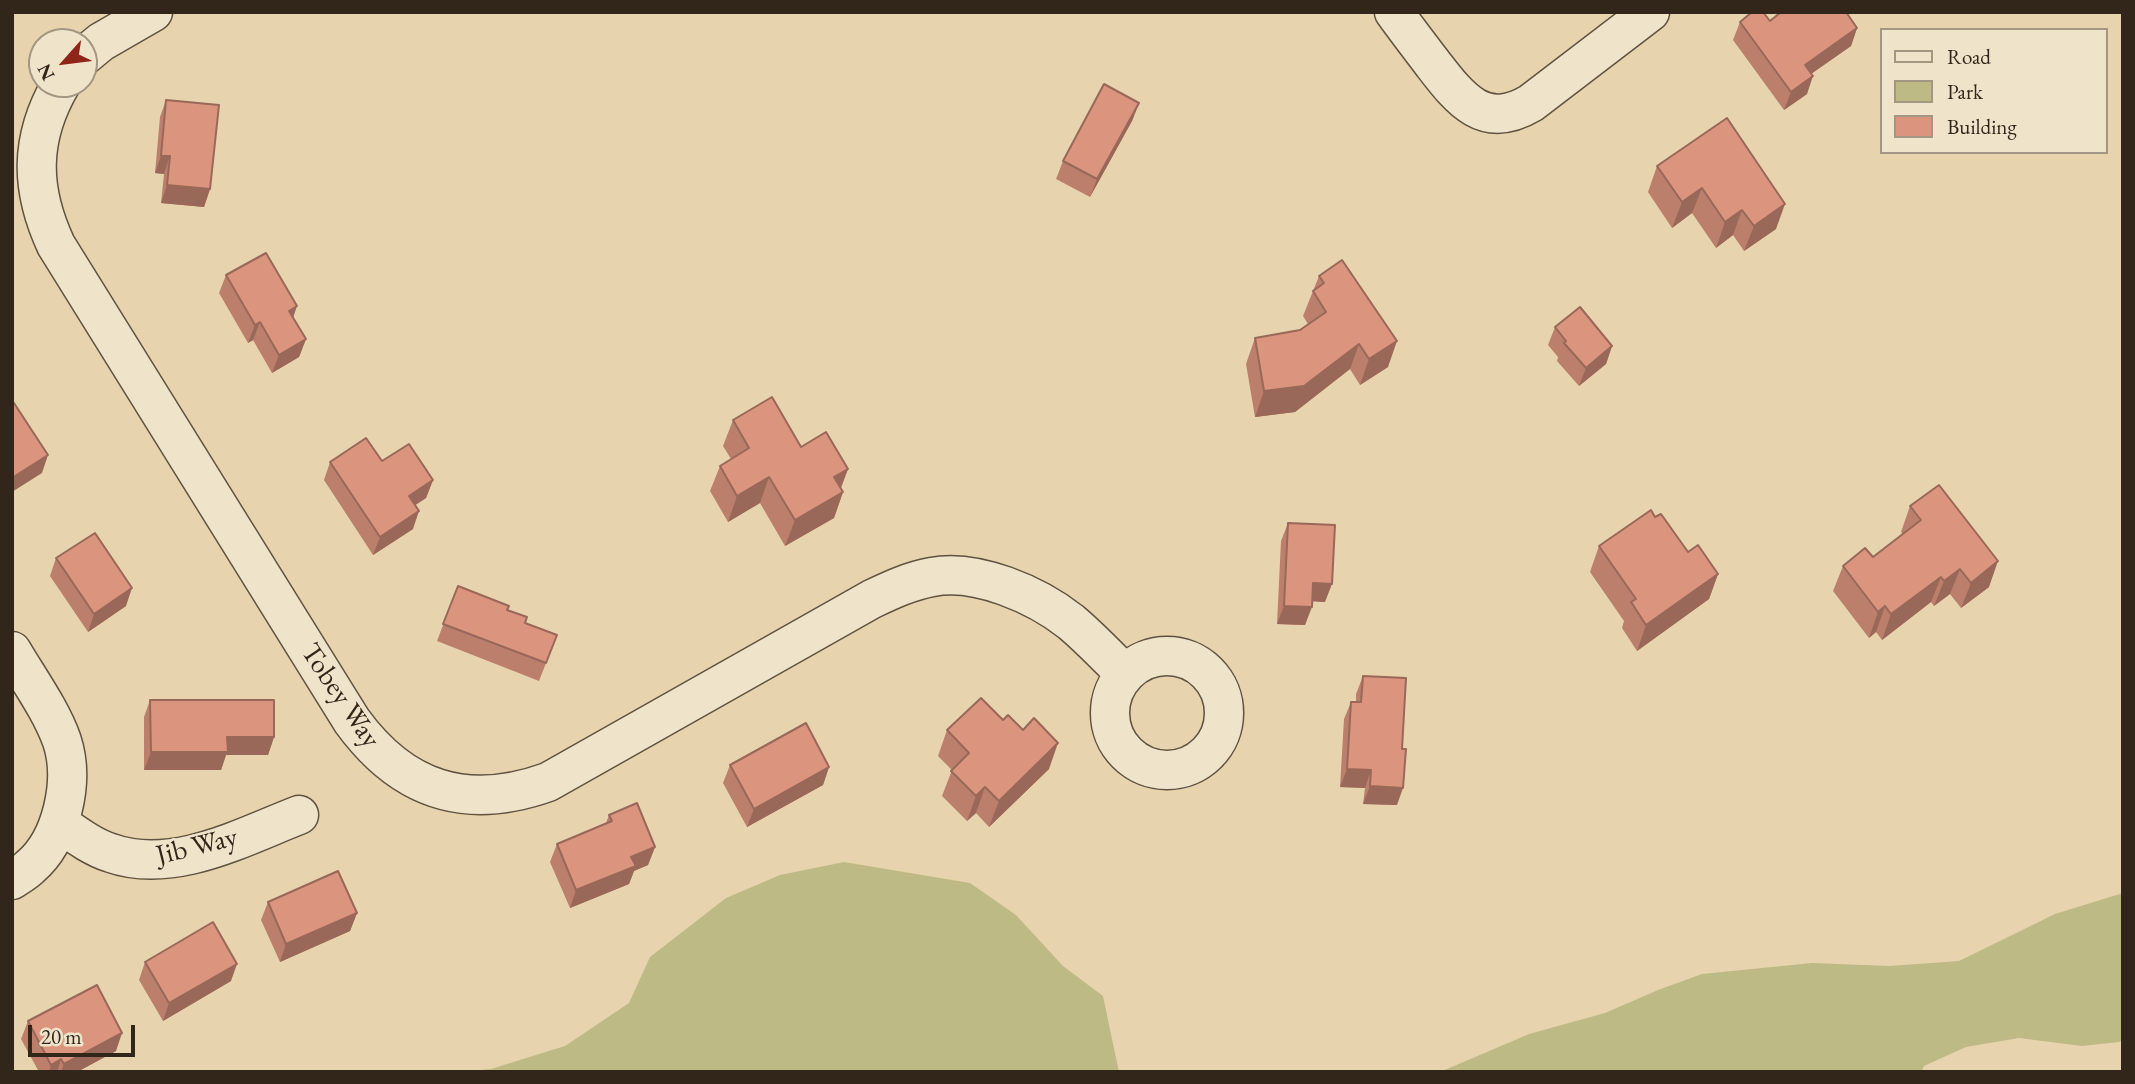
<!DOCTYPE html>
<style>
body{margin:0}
#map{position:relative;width:2135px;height:1084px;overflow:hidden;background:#e7d4ae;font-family:"EB Garamond",serif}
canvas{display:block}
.frame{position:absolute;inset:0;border:14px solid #32261b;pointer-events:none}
.legend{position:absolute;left:1880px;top:28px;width:228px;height:126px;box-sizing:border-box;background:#efe3ca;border:2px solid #a39784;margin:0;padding:9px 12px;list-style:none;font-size:21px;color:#32261b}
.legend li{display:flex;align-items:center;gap:14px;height:35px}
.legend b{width:35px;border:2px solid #a39784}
.north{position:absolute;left:28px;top:28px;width:70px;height:70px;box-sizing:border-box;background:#efe3ca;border:2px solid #a39784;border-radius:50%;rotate:242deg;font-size:19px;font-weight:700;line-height:28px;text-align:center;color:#32261b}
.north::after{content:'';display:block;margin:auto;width:24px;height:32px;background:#8f2418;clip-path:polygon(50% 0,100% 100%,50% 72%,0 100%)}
.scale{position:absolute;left:28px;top:1025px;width:107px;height:32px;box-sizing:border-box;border:4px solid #32261b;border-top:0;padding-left:9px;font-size:21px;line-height:24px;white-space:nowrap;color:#32261b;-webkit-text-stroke:5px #efe3ca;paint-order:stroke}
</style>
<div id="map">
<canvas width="2135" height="1084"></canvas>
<div class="frame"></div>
<ul class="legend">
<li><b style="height:9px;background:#efe3ca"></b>Road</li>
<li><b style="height:19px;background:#beba85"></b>Park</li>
<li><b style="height:19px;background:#db947e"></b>Building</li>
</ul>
<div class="north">N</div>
<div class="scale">20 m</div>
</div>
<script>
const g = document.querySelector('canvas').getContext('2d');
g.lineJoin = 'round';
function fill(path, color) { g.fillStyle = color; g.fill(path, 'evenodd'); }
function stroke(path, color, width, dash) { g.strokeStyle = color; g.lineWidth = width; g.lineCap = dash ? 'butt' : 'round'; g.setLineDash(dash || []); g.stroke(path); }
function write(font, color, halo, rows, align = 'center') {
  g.font = font + ' "EB Garamond",serif'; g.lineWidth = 5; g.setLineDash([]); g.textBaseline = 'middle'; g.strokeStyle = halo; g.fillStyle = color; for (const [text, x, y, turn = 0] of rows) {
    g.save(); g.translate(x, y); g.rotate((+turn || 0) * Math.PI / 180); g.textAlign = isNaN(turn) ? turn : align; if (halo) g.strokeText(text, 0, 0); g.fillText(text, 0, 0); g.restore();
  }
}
const green = new Path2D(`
 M844 862 970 883 1016 915 1063 966 1103 996 1119 1072H460L491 1069 565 1046 629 1003 650 957 726 898 780 875Z
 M2123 893V1040L2119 1042 2082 1046 2019 1038 1966 1047 1924 1066 1921 1072H1440L1529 1034 1605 1013 1658 990 1702 974 1812 963 1889 966 1959 961 2055 914Z`);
const minor = new Path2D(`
 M1394 12C1407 30 1420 47 1433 64 1460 99 1484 131 1531 103L1650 12
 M84 56 101 42 153 12
 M61 84C29 139 30 189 56 245L352 721C403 791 467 811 548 782L872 599C891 590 910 581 932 577 976 568 1037 595 1071 622 1090 638 1107 656 1125 674
 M12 651C29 680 51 710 62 741 75 781 62 840 30 867 25 872 18 876 12 880
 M1110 713a57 57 0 1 1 114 0a57 57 0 1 1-114 0Z
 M59 823C75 834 92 847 111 853 173 875 242 837 299 815`);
const wall = new Path2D(`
 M1770 21 1857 28 1851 46 1811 74 1807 94 1784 110 1733 40 1740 22Z
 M166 100 210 189 204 207 161 203 164 174 155 173 160 117Z
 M1139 103 1132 121 1090 197 1056 179 1063 161Z
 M1727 118 1776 229 1744 251 1733 235 1716 248 1692 213 1672 228 1648 192 1657 166Z
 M226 275 293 318 306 339 299 357 272 373 253 340 248 343 219 293Z
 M1319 276 1388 367 1360 385 1350 369 1295 412 1255 417 1246 364 1255 338 1300 330 1308 324 1303 316Z
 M1555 327 1612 346 1606 364 1579 386 1557 361 1558 357 1548 345Z
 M733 420 801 447 848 469 841 488 843 492 834 518 785 546 760 503 728 522 710 491 720 466 731 459 723 446Z
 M382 461 433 480 426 498 415 505 413 529 373 555 324 480 330 462Z
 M1910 506 1989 587 1961 608 1950 594 1934 606 1931 602 1882 640 1876 632 1869 638 1833 591 1843 566 1873 557 1903 534 1901 532Z
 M1288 523 1325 602 1312 601 1305 625 1277 624 1281 541Z
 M1599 546 1688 552 1718 574 1709 599 1637 651 1622 628 1624 621 1590 572Z
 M56 558 126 606 88 632 50 576Z
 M458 586 507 610 525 623 557 635 539 681 437 641Z
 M1363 676 1397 805 1363 804 1365 788 1340 787 1344 719 1351 702H1356V694Z
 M150 700 274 737 268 755H226L221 770H144V717Z
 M947 730 1049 769 989 827 976 813 967 821 942 796 952 770 938 756Z
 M730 765 829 767 823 785 747 827 723 783Z
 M609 815 655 847 648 865 634 871 629 884 570 908 550 862 557 844 606 823Z
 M268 902 357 913 350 931 280 962 261 920Z
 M145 962 231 981 163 1021 139 980Z
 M28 1021 116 1051 77 1072H39L21 1039Z`);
const shadedWall = new Path2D(`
 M1857 28 1851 46 1798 83 1805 65Z
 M1813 76 1807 94 1784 110 1791 92Z
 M1139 103 1132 121 1090 197 1097 179Z
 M161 156H170L164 174 155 173Z
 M167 185 210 189 204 207 161 203Z
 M1702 188 1692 213 1672 228 1682 202Z
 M1785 204 1776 229 1744 251 1754 226Z
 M1742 210 1733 235 1716 248 1725 222Z
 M297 306 291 324 289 311Z
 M260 322 253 340 248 343 255 325Z
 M306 339 299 357 272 373 279 355Z
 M1397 341 1388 367 1360 385 1369 359Z
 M1359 344 1350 369 1295 412 1255 417 1264 391Z
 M1612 346 1606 364 1579 386 1586 368Z
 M48 455 42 473 12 492V478Z
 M848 469 838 495 834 477Z
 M769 477 760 503 728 522 737 496Z
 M433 480 426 498 402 514 409 496Z
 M843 492 834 518 785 546 795 520Z
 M419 511 413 529 373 555 380 537Z
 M1998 561 1989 587 1961 608 1971 583Z
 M1960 569 1950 594 1934 606 1944 581Z
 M1718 574 1709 599 1637 651 1646 625Z
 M1941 577 1931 602 1882 640 1891 614Z
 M1313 583 1332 584 1325 602 1307 601Z
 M132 588 126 606 88 632 94 614Z
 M1284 606 1312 607 1305 625 1277 624Z
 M1885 606 1876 632 1869 638 1878 612Z
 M227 737H274L268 755H226L221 770H144L151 752Z
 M1058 743 1049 769 989 827 999 801Z
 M829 767 823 785 747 827 754 809Z
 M1347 769 1371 770 1365 788 1340 787Z
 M1370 786 1403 788 1397 805 1363 804Z
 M985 787 976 813 967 821 976 796Z
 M655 847 648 865 634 871 629 884 570 908 576 890 631 857Z
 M357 913 350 931 280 962 286 944Z
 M237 964 231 981 163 1021 169 1003Z
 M122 1033 116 1051 77 1072H61L64 1064Z
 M61 1059 57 1072H49L51 1065Z`);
const building = new Path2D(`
 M1752 12H1763L1770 21 1781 12H1846L1857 28 1805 65 1813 76 1791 92 1740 22Z
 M1104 84 1139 103 1097 179 1063 161Z
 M166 100 219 105 210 189 167 185 170 156H161Z
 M1727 118 1785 204 1754 226 1742 210 1725 222 1702 188 1682 202 1657 166Z
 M266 253 297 306 289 311 306 339 279 355 260 322 255 325 226 275Z
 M1342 260 1397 341 1369 359 1359 344 1304 386 1264 391 1255 338 1300 330 1326 312 1313 291 1324 283 1319 276Z
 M1580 307 1612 346 1586 368 1564 343 1566 341 1555 327Z
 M772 397 801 447 826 432 848 469 834 477 843 492 795 520 769 477 737 496 720 466 749 448 733 420Z
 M12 400 48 455 12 478Z
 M366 438 382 461 409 444 433 480 409 496 419 511 380 537 330 462Z
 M1939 485 1998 561 1971 583 1960 569 1944 581 1941 577 1891 614 1885 606 1878 612 1843 566 1865 548 1873 557 1921 520 1910 506Z
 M1651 510 1655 517 1661 514 1688 552 1698 545 1718 574 1646 625 1631 602 1636 599 1599 546Z
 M1288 523 1335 525 1332 584 1313 583 1312 607 1284 606Z
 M95 533 132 588 94 614 56 558Z
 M458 586 509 606 507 610 527 617 525 623 557 635 546 663 443 624Z
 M1363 676 1406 678 1402 749H1406L1403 788 1370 786 1371 770 1347 769 1351 702H1361Z
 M981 698 1003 720 1008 715 1023 730 1034 718 1058 743 999 801 985 787 976 796 951 771 969 753 947 730Z
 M150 700H274V737H227L228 752H151Z
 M806 723 829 767 754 809 730 765Z
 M637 803 655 847 631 857 636 866 576 890 557 844 612 821 609 815Z
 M338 871 357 913 286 944 268 902Z
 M213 922 237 964 169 1003 145 962Z
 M97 985 122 1033 64 1064 61 1059 51 1065 28 1021Z`);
const streetNames = [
 ["Tobey Way",340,696,56],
 ["Jib Way",197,847,-14]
];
fill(green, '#beba85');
stroke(minor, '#5f5240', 41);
stroke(minor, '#efe3ca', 38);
fill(wall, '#bc7f6c');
fill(shadedWall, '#996858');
fill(building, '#db947e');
stroke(building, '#996858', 2);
write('28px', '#32261b', '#efe3ca', streetNames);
</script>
